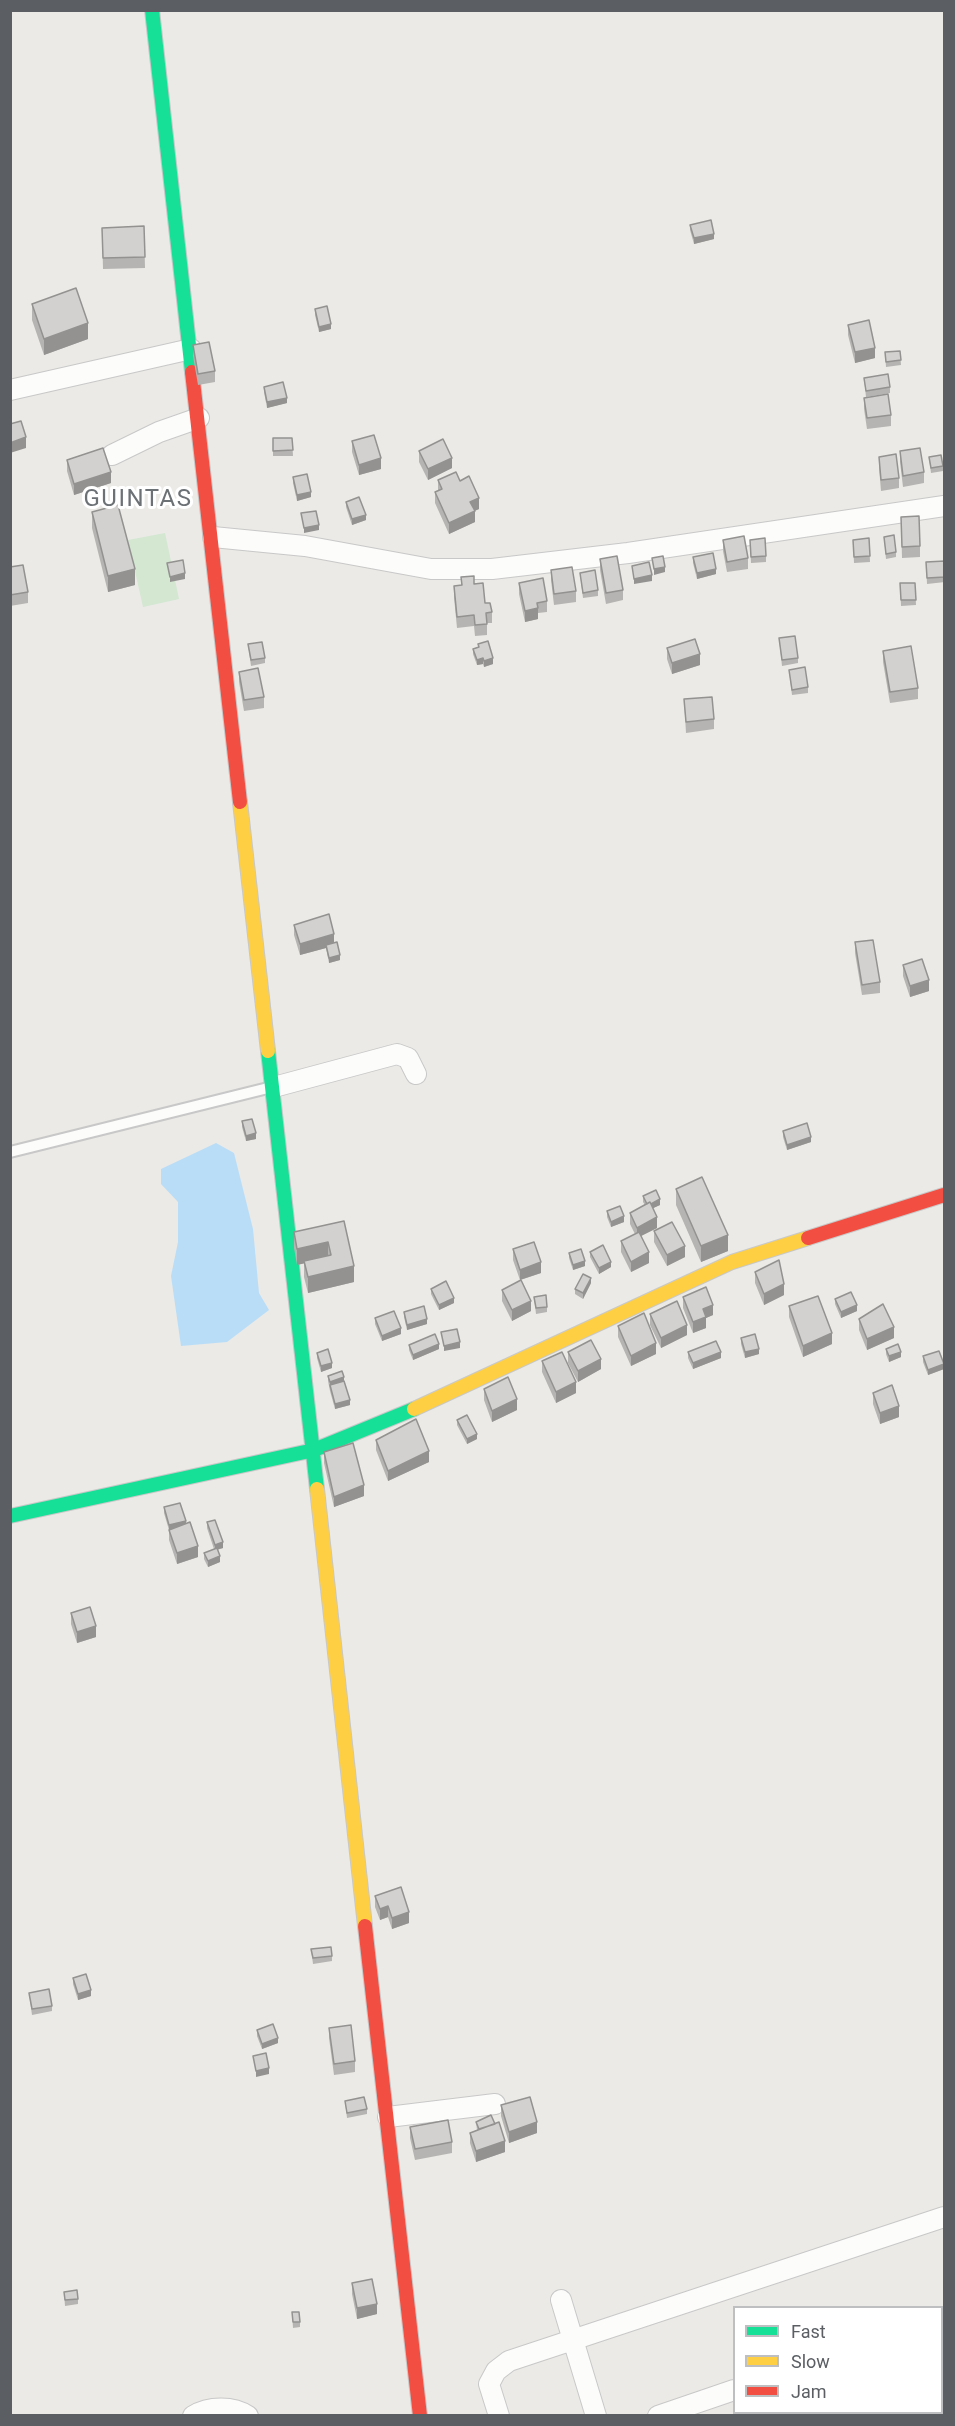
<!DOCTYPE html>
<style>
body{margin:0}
#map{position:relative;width:955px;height:2426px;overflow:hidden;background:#ebeae6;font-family:Roboto,sans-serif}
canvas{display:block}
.frame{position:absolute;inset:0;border:12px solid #5b5f64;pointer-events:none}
.legend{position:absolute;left:733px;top:2306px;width:210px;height:108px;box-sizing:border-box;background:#fff;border:2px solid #bdbfc1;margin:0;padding:8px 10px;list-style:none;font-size:18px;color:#5b5f64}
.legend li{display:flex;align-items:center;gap:12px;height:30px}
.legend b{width:30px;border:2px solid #bdbfc1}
</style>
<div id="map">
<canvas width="955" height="2426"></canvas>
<div class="frame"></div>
<ul class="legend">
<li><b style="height:8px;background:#16e098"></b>Fast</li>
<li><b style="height:8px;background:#ffcf43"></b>Slow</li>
<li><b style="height:8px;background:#f24e42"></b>Jam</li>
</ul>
</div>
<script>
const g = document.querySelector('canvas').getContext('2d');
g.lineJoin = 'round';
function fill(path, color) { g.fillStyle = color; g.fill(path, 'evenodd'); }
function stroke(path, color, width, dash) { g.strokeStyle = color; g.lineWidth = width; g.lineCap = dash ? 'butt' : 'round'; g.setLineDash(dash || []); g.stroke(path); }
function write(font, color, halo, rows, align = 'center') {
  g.font = font + ' Roboto,sans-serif'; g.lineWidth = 6; g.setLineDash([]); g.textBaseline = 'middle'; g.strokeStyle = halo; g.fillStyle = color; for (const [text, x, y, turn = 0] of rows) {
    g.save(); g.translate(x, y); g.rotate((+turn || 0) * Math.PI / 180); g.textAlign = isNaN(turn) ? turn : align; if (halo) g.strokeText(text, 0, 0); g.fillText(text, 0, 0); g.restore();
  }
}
const green = new Path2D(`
 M165 533 179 599 143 607 128 540Z`);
const water = new Path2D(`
 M216 1143 234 1153 253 1229 259 1293 269 1310 227 1342 181 1346 171 1276 178 1242V1202L161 1184V1169Z`);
const lane = new Path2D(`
 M10 1152 272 1087`);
const street = new Path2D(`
 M10 390 191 349
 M112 455 159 432 199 418
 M213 537 305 546 431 569H492L628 553 944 506
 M274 1087 397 1054 408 1058 416 1074
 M388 2117 495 2104
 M561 2300 596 2416
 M942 2321 944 2320
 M193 2416C209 2406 233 2406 248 2416
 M499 2416 489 2384 496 2371 509 2361 944 2217
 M658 2416 734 2390`);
const fast = new Path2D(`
 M152 10 192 372
 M268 1051 317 1489
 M10 1516 314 1450 414 1409`);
const slow = new Path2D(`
 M240 802 268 1051
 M414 1409 732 1262 808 1238
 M317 1489 365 1926`);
const jam = new Path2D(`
 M192 372 240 802
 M808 1238 944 1195
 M365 1926 420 2416`);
const wall = new Path2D(`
 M690 225 714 239 694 244 690 230Z
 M144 226 145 268 103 269 102 228Z
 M32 304 88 339 44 355 32 320Z
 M315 309 331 329 319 332 315 315Z
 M848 325 875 358 855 363 848 335Z
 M193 345 215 371V382L198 385 193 356Z
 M900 351 901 365 886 367 885 352Z
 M864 378 890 387V393L866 397Z
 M264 387 287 403 267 408 264 392Z
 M864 398 891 415V426L867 429 864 409Z
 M273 438H292L293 456H273Z
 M352 441 381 469 359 475 352 452Z
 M419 451 452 468 428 480 419 462Z
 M900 451 924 472V483L903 487 900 462Z
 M879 457 899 478V488L881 491 879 467Z
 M929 457 943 466V471L931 473Z
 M67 460 111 483 74 495 67 471Z
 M293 477 311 497 297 501 293 483Z
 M438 480 460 481 479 509 474 511 475 522 449 534 435 503V492L438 491Z
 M346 502 366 520 352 525 346 507Z
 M92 512 135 585 108 592 92 528Z
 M901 517 920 546V557L902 558Z
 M884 537 896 552V557L886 559Z
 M869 538 870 562 854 563 853 540Z
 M723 540 748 558V569L727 572 723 551Z
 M750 545 766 556V562L751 563Z
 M693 557 716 574 697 579 693 563Z
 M600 559 623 590V600L606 604 600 570Z
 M945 561V582L927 584 926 562Z
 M10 567 28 592V603L10 606Z
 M551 570 576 591V602L554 605 551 580Z
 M580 573 598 590V596L583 598Z
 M461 577 474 584 485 603 492 612V623H487V635L475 636 474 626 457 628 454 597V586L461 585Z
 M519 583 547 601V612L538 613V619L525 622 519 594Z
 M900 583H915L916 605 901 606Z
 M779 638 798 658V663L782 666Z
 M248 644 265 658V663L251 666Z
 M478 644 493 664 484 667 483 664 477 665 473 654V649L478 647Z
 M667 648 700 665 672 674 667 659Z
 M883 651 918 688V699L890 703 883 662Z
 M789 670 808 687V693L792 695Z
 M239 672 264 697V708L244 711 239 682Z
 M684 699 714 719V729L686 733Z
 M294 925 334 942 340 960 329 963 326 948 300 955 294 935Z
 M855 942 880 982V993L862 995 855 953Z
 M903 965 929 991 910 997 903 976Z
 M242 1121 256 1139 246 1141 242 1127Z
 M783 1131 811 1142 787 1150 783 1137Z
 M676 1189 728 1251 701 1262 676 1205Z
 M643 1196 660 1205 653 1208 657 1228 641 1236 649 1263 631 1272 621 1252V1241L635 1234 630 1224V1213L645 1205 643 1202Z
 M607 1211 624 1222 611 1227 607 1217Z
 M344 1221 354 1282 308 1293 304 1277V1263L297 1265 294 1248V1232Z
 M654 1231 685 1257 667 1266 654 1242Z
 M513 1249 541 1273 520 1280 513 1260Z
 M590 1252 611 1267 599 1274 590 1257Z
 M569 1253 585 1266 573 1270 569 1258Z
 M755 1272 784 1295 764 1305 755 1283Z
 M591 1283 583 1299 575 1294V1289Z
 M431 1289 454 1303 439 1310 431 1294Z
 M502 1290 531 1311 512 1321 502 1301Z
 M534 1297 547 1307V1312L536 1314Z
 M683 1297 713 1315 706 1318V1328L693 1333 683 1308Z
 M835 1299 857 1311 841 1318 835 1304Z
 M789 1306 832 1344 803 1357 789 1317Z
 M404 1312 427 1324 407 1330 404 1317Z
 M650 1314 687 1335 661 1348 650 1325Z
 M375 1318 401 1334 382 1341 375 1324Z
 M859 1319 894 1338 867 1350 859 1330Z
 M618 1326 656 1354 631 1366 618 1337Z
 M741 1338 759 1354 745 1358 741 1344Z
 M409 1345 439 1349 413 1360 409 1350Z
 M886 1349 901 1357 889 1362 886 1354Z
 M568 1352 601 1369 578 1382 568 1363Z
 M688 1352 721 1358 693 1369 688 1358Z
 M317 1353 332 1368 321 1372 317 1358Z
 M923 1356 944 1369 928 1375 923 1362Z
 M542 1361 576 1393 556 1403 542 1372Z
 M328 1376 344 1381 350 1405 335 1409 330 1391 328 1381Z
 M484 1389 517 1410 492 1422 484 1400Z
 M873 1393 899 1417 880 1424 873 1404Z
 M457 1420 477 1439 467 1444 457 1425Z
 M376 1440 429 1462 388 1481 376 1450Z
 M324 1452 364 1496 334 1507 324 1463Z
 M164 1507 186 1524 198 1557 177 1564 169 1540V1530L164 1513Z
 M207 1522 223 1548 217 1550 220 1562 208 1567 204 1559V1553L214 1549 207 1528Z
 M71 1613 96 1637 77 1643 71 1624Z
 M375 1896 409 1923 392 1929 388 1917 380 1920 375 1907Z
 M311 1949 332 1956V1961L313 1964Z
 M73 1978 91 1996 78 2000 73 1984Z
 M29 1993 52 2006V2011L32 2015Z
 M329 2028 355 2061V2072L334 2075 329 2038Z
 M257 2030 278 2043 262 2049 257 2036Z
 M345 2101 367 2109V2114L347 2118Z
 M501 2105 537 2133 509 2143 501 2116Z
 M476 2122 505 2152 476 2162 470 2143V2133L477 2130Z
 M410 2127 452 2142V2153L415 2160 410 2138Z
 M352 2283 377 2314 357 2319 352 2294Z
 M64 2292 78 2299V2304L65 2306Z
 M292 2312 300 2322V2327L293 2328Z`);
const shadedWall = new Path2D(`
 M714 234V239L694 244V238Z
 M88 323V339L44 355V339Z
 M331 324V329L319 332V327Z
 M875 348V358L855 363V352Z
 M287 398V403L267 408V402Z
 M26 437V448L10 453V443Z
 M381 458V469L359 475V465Z
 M452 458V468L428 480V469Z
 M111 472V483L74 495V484Z
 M311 492V497L297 501V495Z
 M479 498V509L470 513V502Z
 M475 511V522L449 534V523Z
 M366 515V520L352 525V519Z
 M319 525V530L304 533V528Z
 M665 567V572L654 575V569Z
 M135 569V585L108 592V576Z
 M716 569V574L697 579V573Z
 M185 573V579L170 582V577Z
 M652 575V581L634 584V579Z
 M538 608V619L525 622V611Z
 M700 654V665L672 674V663Z
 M483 658V664L477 665V660Z
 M493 658V664L484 667V661Z
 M334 934V945H326V948L300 955V944Z
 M340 955V960L329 963V958Z
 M929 980V991L910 997V986Z
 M256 1133V1139L246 1141V1136Z
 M811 1137V1142L787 1150V1145Z
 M660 1199V1205L647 1211V1205Z
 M624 1216V1222L611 1227V1222Z
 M657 1217V1228L637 1238V1228Z
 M728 1235V1251L701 1262V1246Z
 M328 1242V1258L297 1265V1249Z
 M685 1246V1257L667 1266V1255Z
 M649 1252V1263L631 1272V1262Z
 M585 1261V1266L573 1270V1265Z
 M541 1262V1273L520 1280V1270Z
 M611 1262V1267L599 1274V1268Z
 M354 1266V1282L308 1293V1277Z
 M591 1278V1283L583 1299V1293Z
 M784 1284V1295L764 1305V1294Z
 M454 1298V1303L439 1310V1305Z
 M531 1301V1311L512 1321V1310Z
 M713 1305V1315L706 1318V1328L693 1333V1322L703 1309Z
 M857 1305V1311L841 1318V1312Z
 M427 1319V1324L407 1330V1325Z
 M687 1325V1335L661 1348V1338Z
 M894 1327V1338L867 1350V1339Z
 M401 1328V1334L382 1341V1336Z
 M832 1333V1344L803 1357V1346Z
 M460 1342V1348L444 1351V1346Z
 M656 1343V1354L631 1366V1356Z
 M439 1344V1349L413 1360V1355Z
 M759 1349V1354L745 1358V1352Z
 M721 1352V1358L693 1369V1363Z
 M901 1352V1357L889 1362V1356Z
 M601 1359V1369L578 1382V1371Z
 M332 1363V1368L321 1372V1366Z
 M944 1364V1369L928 1375V1370Z
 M344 1377V1383L330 1388V1382Z
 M576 1382V1393L556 1403V1392Z
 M517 1399V1410L492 1422V1411Z
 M350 1400V1405L335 1409V1404Z
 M899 1406V1417L880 1424V1413Z
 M477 1434V1439L467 1444V1439Z
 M429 1451V1462L388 1481V1471Z
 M364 1485V1496L334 1507V1497Z
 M186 1521V1526L169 1531V1525Z
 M223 1542V1548L215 1550V1545Z
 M198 1546V1557L177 1564V1553Z
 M220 1556V1562L208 1567V1561Z
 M96 1626V1637L77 1643V1632Z
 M388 1906V1917L380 1920V1909Z
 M409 1912V1923L392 1929V1918Z
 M91 1990V1996L78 2000V1994Z
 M278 2038V2043L262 2049V2044Z
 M269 2068V2074L256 2077V2071Z
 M537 2122V2133L509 2143V2132Z
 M505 2141V2152L476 2162V2151Z
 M377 2304V2314L357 2319V2308Z`);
const building = new Path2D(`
 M711 220 714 234 694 238 690 225Z
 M144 226 145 257 103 258 102 228Z
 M76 288 88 323 44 339 32 304Z
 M327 306 331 324 319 327 315 309Z
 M869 320 875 348 855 352 848 325Z
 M209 342 215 371 198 374 193 345Z
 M900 351 901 360 886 362 885 352Z
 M888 374 890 387 866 391 864 378Z
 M283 382 287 398 267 402 264 387Z
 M888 394 891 415 867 418 864 398Z
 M21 421 26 437 10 443V424Z
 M374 435 381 458 359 465 352 441Z
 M273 438H292L293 450 273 451Z
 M443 439 452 458 428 469 419 451Z
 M103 448 111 472 74 484 67 460Z
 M920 448 924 472 903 476 900 451Z
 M896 454 899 478 881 480 879 457Z
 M941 455 943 466 931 468 929 457Z
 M456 472 460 481 469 476 479 498 470 502 475 511 449 523 435 492 442 489 438 480Z
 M307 474 311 492 297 495 293 477Z
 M359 497 366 515 352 519 346 502Z
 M118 505 135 569 108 576 92 512Z
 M316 511 319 525 304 528 301 513Z
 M919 516 920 546 902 547 901 517Z
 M894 535 896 552 886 554 884 537Z
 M744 536 748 558 727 562 723 540Z
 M765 538 766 556 751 557 750 540Z
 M869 538 870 556 854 557 853 540Z
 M713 553 716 569 697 573 693 557Z
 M617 556 623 590 606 593 600 559Z
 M663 556 665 567 654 569 652 558Z
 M183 560 185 573 170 577 167 563Z
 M945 561V577L927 578 926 562Z
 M649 562 652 575 634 579 632 566Z
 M23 565 28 592 10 595V567Z
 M572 567 576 591 554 594 551 570Z
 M595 570 598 590 583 593 580 573Z
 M474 576V584L483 583 485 603H490L492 612 486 613 487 624 475 625 474 615 457 617 454 586 462 585 461 577Z
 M543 578 547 601 537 603 538 608 525 611 519 583Z
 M900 583H915L916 600H901Z
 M795 636 798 658 782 660 779 638Z
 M695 639 700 654 672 663 667 648Z
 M488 641 493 658 484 661 483 658 477 660 473 649 479 647 478 644Z
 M262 642 265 658 251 660 248 644Z
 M911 646 918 688 890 692 883 651Z
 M805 667 808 687 792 690 789 670Z
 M258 668 264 697 244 700 239 672Z
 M712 697 714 719 686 722 684 699Z
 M329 914 334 934 300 944 294 925Z
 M873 940 880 982 862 985 855 942Z
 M337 942 340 955 329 958 326 945Z
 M922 959 929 980 910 986 903 965Z
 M252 1119 256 1133 246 1136 242 1121Z
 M807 1123 811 1137 787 1145 783 1131Z
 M702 1177 728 1235 701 1246 676 1189Z
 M656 1190 660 1199 651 1204 650 1202 647 1204 643 1196Z
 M650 1202 657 1217 637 1228 630 1213Z
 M620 1206 624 1216 611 1222 607 1211Z
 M344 1221 354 1266 308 1277 304 1261 331 1255 328 1242 297 1249 294 1232Z
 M672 1222 685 1246 667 1255 654 1231Z
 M639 1232 649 1252 631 1262 621 1241Z
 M534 1242 541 1262 520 1270 513 1249Z
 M603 1245 611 1262 599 1268 590 1252Z
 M581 1249 585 1261 573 1265 569 1253Z
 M779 1260 784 1284 764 1294 755 1272Z
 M583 1274 591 1278 583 1293 575 1289Z
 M521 1280 531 1301 512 1310 502 1290Z
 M446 1281 454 1298 439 1305 431 1289Z
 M706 1287 713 1305 703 1309 706 1317 693 1322 683 1297Z
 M851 1292 857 1305 841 1312 835 1299Z
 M546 1295 547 1307 536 1308 534 1297Z
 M818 1296 832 1333 803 1346 789 1306Z
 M677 1301 687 1325 661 1338 650 1314Z
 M883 1304 894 1327 867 1339 859 1319Z
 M424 1306 427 1319 407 1325 404 1312Z
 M394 1311 401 1328 382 1336 375 1318Z
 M644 1313 656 1343 631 1356 618 1326Z
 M457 1329 460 1342 444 1346 441 1332Z
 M435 1334 439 1344 413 1355 409 1345Z
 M755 1334 759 1349 745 1352 741 1338Z
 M591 1340 601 1359 578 1371 568 1352Z
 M716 1341 721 1352 693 1363 688 1352Z
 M898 1344 901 1352 889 1356 886 1349Z
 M328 1349 332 1363 321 1366 317 1353Z
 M939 1351 944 1364 928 1370 923 1356Z
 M562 1352 576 1382 556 1392 542 1361Z
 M342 1371 344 1377 330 1382 328 1376Z
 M508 1377 517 1399 492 1411 484 1389Z
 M344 1381 350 1400 335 1404 330 1385Z
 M892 1385 899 1406 880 1413 873 1393Z
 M467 1415 477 1434 467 1439 457 1420Z
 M416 1419 429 1451 388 1471 376 1440Z
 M353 1443 364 1485 334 1497 324 1452Z
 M180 1503 186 1521 169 1525 164 1507Z
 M215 1520 223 1542 215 1545 207 1522Z
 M190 1522 198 1546 177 1553 169 1530Z
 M217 1548 220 1556 208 1561 204 1553Z
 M90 1607 96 1626 77 1632 71 1613Z
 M401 1887 409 1912 392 1918 388 1906 380 1909 375 1896Z
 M331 1947 332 1956 313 1958 311 1949Z
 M86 1974 91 1990 78 1994 73 1978Z
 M49 1989 52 2006 32 2009 29 1993Z
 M273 2024 278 2038 262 2044 257 2030Z
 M351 2025 355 2061 334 2064 329 2028Z
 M266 2053 269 2068 256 2071 253 2056Z
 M364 2097 367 2109 347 2113 345 2101Z
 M530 2097 537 2122 509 2132 501 2105Z
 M491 2115 495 2124 479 2129 476 2122Z
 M448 2120 452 2142 415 2149 410 2127Z
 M499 2122 505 2141 476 2151 470 2133Z
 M372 2279 377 2304 357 2308 352 2283Z
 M77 2290 78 2299 65 2300 64 2292Z
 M292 2312H299L300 2322H293Z`);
const quarterNames = [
 ["GUINTAS",138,500]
];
fill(green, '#d3e7d1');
fill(water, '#b9ddf7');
stroke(lane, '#c8c8c8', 14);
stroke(street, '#c8c8c8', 22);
stroke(fast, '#c8c8c8', 16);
stroke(slow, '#c8c8c8', 16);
stroke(jam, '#c8c8c8', 16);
stroke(lane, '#fcfcfb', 10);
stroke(street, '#fcfcfb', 20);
stroke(fast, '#16e098', 14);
stroke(slow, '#ffcf43', 14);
stroke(jam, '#f24e42', 14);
fill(wall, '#b5b4b2');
fill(shadedWall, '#939291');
fill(building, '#d2d1cf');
stroke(building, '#939291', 1.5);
g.letterSpacing = '1.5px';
write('24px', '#6c7176', '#fff', quarterNames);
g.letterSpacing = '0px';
</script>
